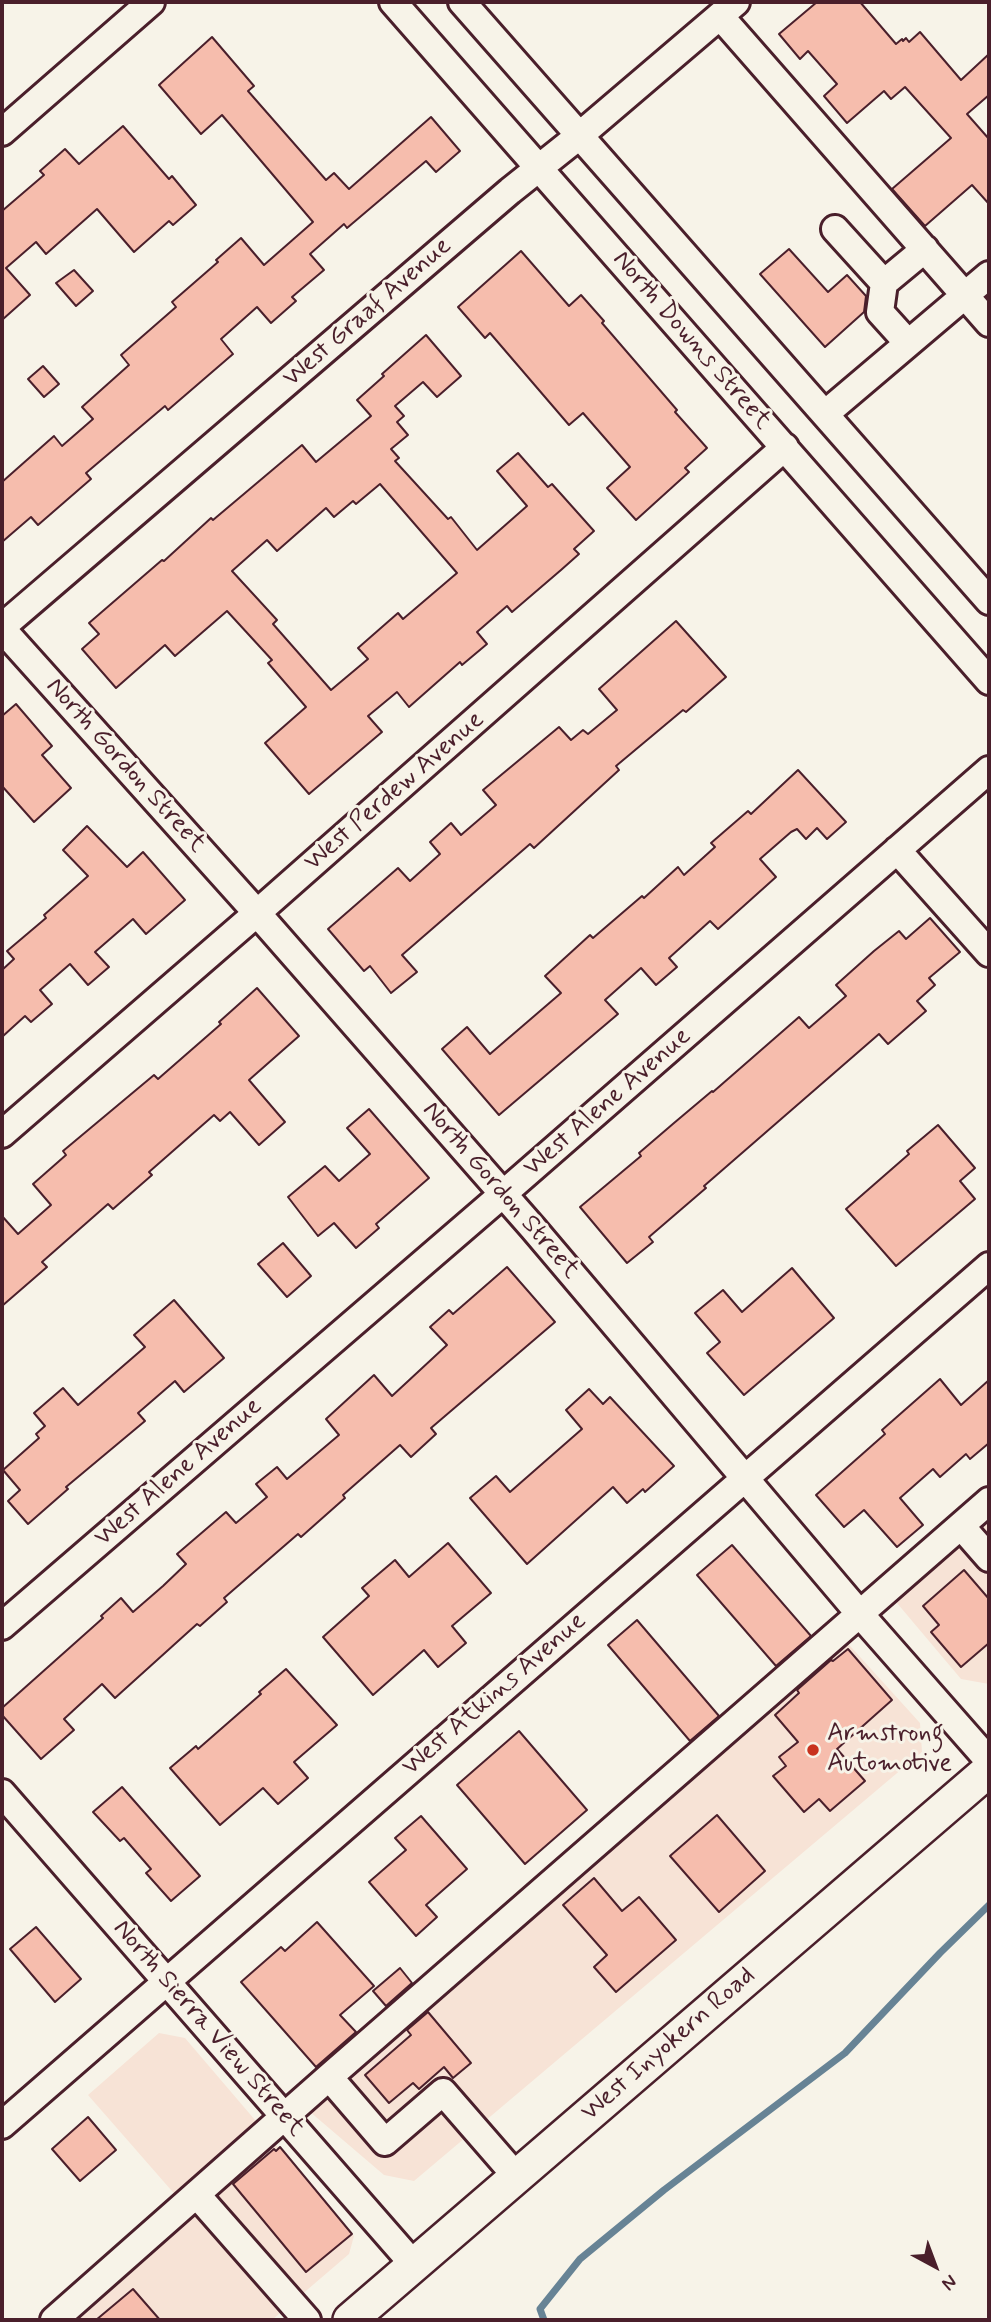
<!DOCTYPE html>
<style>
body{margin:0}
#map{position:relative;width:991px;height:2322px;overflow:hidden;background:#f7f3e8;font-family:Mynerve,sans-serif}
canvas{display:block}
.frame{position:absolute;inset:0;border:4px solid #4a1f2b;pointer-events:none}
.north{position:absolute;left:900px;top:2231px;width:70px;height:70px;-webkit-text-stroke:5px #f7f3e8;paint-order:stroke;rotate:139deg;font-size:19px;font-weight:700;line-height:28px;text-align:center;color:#4a1f2b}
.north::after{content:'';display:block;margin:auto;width:24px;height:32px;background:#4a1f2b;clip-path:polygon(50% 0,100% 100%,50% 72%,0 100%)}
</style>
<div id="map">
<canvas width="991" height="2322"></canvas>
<div class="frame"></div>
<div class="north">N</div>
</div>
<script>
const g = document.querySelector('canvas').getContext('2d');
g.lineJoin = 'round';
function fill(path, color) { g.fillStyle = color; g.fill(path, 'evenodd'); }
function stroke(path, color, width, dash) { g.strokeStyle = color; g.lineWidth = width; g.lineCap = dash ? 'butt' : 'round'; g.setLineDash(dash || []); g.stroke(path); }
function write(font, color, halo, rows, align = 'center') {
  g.font = font + ' Mynerve,sans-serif'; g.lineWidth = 6; g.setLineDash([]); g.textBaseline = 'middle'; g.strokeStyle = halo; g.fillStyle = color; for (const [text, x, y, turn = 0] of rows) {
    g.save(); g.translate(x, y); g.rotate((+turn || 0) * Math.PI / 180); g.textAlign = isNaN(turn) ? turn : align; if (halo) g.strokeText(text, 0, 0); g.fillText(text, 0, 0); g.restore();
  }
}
const built = new Path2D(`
 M989 1501V1684L961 1679 886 1590Z
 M842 1637 920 1723 922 1752 414 2181 384 2175 302 2105Z
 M159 2033 185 2038 354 2236 349 2254 272 2320H54L185 2206 88 2095Z`);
const stream = new Path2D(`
 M544 2320 540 2309 580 2259 664 2190 845 2053 940 1953 989 1905`);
const building = new Path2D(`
 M817 2H860L896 44 902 39 903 41 906 38 909 42 920 32 961 80 989 54V95L967 114 989 139V204L972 185 925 226 892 189 951 138 905 87 891 99 884 91 847 123 824 96 837 84 808 51 800 59 779 34Z
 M212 37 254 86 248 91 326 180 334 173 349 189 431 117 460 151 436 172 426 161 347 228 344 224 310 254 324 270 292 297 296 301 271 323 257 307 221 339 233 354 168 410 165 406 86 473 91 479 38 525 31 517 2 542V482L54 436 62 446 93 419 82 407 129 365 121 355 176 307 172 302 218 262 216 260 241 238 264 265 313 222 222 115 201 134 159 85Z
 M123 126 169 179 172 176 196 205 173 225 169 221 134 252 97 209 46 254 36 242 6 268 30 295 2 320V211L44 175 40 171 65 149 79 164Z
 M789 249 828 292 847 275 866 296 864 312 825 347 760 274Z
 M521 251 569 306 581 295 604 321 602 323 677 410 675 412 707 448 685 468 689 472 636 520 607 488 630 467 583 413 569 425 490 333 485 338 458 307Z
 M74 270 93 291 76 306 56 283Z
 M426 335 461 376 437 397 423 382 395 406 404 416 397 422 408 435 391 449 399 458 395 461 448 519 451 517 477 550 527 506 497 471 518 453 548 487 552 484 594 531 574 549 579 554 561 570 512 612 507 606 477 632 487 644 462 665 460 662 409 707 397 692 368 716 382 732 309 794 265 743 306 707 268 663 272 660 227 611 175 656 165 645 116 688 82 649 99 634 89 623 162 560 164 561 211 518 213 520 302 445 316 462 371 416 357 400 384 376 382 374ZM380 484 457 573 403 619 398 613 358 648 368 659 331 690 273 624 277 620 232 571 267 540 277 551 326 508 334 517 353 501 356 504Z
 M43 366 59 384 44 397 28 379Z
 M676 621 726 677 686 712 683 710 616 766 619 770 534 848 530 844 402 955 417 972 391 993 370 966 364 971 328 929 398 868 410 881 440 854 430 842 451 823 461 835 496 805 483 790 559 727 571 740 583 730 588 734 617 710 599 689Z
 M16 704 52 746 42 755 71 788 34 822 2 786V716Z
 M798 770 846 822 827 839 817 828 806 839 797 829 791 832 760 859 776 877 718 929 710 921 669 958 677 967 656 985 641 968 605 1000 618 1014 499 1115 442 1049 467 1027 490 1054 561 993 545 976 590 935 593 938 642 896 644 898 678 867 684 875 715 847 711 843 748 811 751 814Z
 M87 826 127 867 143 852 185 900 146 934 133 919 95 952 109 967 88 985 70 964 40 990 52 1004 31 1022 25 1016 2 1037V970L14 959 7 951 46 918 44 915 88 876 63 850Z
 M930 918 960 952 929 978 935 985 917 1001 926 1011 888 1044 879 1034 704 1186 706 1188 649 1237 653 1242 627 1263 580 1207 641 1156 639 1153 674 1123 712 1091 713 1092 799 1017 809 1028 846 996 836 985 874 951 899 931 906 939Z
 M257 988 299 1036 249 1080 285 1122 259 1145 230 1112 220 1121 214 1115 149 1172 152 1175 113 1209 108 1204 42 1262 47 1267 2 1306V1216L18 1234 51 1205 33 1184 66 1155 63 1151 154 1075 158 1079 221 1024 219 1022Z
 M369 1109 429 1178 376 1224 379 1228 356 1248 334 1223 318 1236 288 1197 325 1166 339 1181 370 1154 347 1128Z
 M938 1125 975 1168 960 1181 975 1199 896 1266 846 1209 909 1154 907 1151Z
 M283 1243 311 1276 287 1297 258 1264Z
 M507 1267 555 1322 431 1428 436 1434 411 1457 400 1445 343 1495 345 1498 301 1537 298 1534 224 1598 227 1602 200 1626 197 1624 115 1698 102 1684 64 1719 74 1730 41 1759 2 1715V1708L103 1618 101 1616 121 1598 133 1612 163 1586 186 1564 177 1554 226 1512 236 1523 267 1497 256 1484 277 1467 287 1479 339 1435 326 1419 374 1375 392 1396 447 1345 430 1327 449 1310 453 1314Z
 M792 1268 834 1318 744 1395 707 1353 720 1342 695 1313 723 1290 742 1312Z
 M174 1300 224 1358 184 1392 175 1381 138 1413 145 1421 66 1487 68 1489 28 1524 8 1501 20 1490 3 1470 39 1438 36 1434 45 1426 34 1413 63 1388 78 1405 145 1347 134 1335Z
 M940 1379 961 1405 989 1380V1443L970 1459 966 1454 940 1477 933 1469 900 1498 923 1525 897 1547 864 1510 844 1527 816 1495 885 1434 882 1430Z
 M589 1389 603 1404 610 1397 674 1466 645 1492 643 1489 627 1503 613 1487 527 1564 470 1498 496 1476 510 1492 582 1429 566 1410Z
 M448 1543 491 1593 452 1626 466 1643 438 1667 424 1650 373 1695 323 1637 369 1596 362 1588 395 1560 409 1577Z
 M732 1545 811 1636 776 1666 697 1575Z
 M964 1570 989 1599V1643L961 1667 931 1632 939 1625 923 1606Z
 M637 1620 719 1716 690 1741 608 1645Z
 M848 1649 892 1700 837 1749 865 1781 830 1811 819 1799 804 1812 773 1776 786 1766 779 1757 798 1742 775 1715 799 1693 797 1690 831 1660 833 1661Z
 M286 1669 337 1725 294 1762 308 1778 278 1804 263 1788 220 1825 170 1768 196 1746 198 1749 261 1694 259 1692Z
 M519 1731 587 1810 525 1864 457 1785Z
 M122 1787 200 1876 171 1901 146 1873 151 1869 124 1838 120 1841 93 1812Z
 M717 1815 765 1871 719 1912 670 1856Z
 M421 1816 467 1869 426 1905 437 1917 416 1936 369 1882 406 1850 395 1838Z
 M594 1878 622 1911 639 1897 676 1940 616 1992 594 1967 607 1955 563 1905Z
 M317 1922 374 1986 340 2015 356 2032 316 2067 241 1982 281 1947 285 1951Z
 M36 1927 81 1979 55 2002 10 1949Z
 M400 1968 412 1983 386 2006 373 1991Z
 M428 2012 471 2063 453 2078 444 2067 419 2089 413 2083 389 2103 365 2075 411 2035 407 2030Z
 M88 2117 116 2150 80 2181 52 2149Z
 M280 2147 352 2234 306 2272 233 2184 274 2149 276 2151Z
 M133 2289 160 2320H96Z`);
const minor = new Path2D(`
 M393 2 989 681
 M462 2 989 601
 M720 16 989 323
 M2 132 151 2
 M835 229 884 283 925 249
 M884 283 880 312 908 343
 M825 414 989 275
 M2 627 510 191 579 136 736 2
 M2 629 257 913 533 1228 859 1613 989 1761
 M897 850 989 953
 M2 1134 257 913 785 447
 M961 1526 989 1558
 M2 1626 503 1194 989 770
 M2 1793 414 2265
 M329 2077 385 2142 443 2092 516 2176
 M2 2125 989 1266
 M197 2195 307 2320
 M54 2320 329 2077 989 1501`);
const major = new Path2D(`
 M350 2320 989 1770`);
const markers = [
 [813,1750,7,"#c8321e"]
];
const streetNames = [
 ["West Graaf Avenue",368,313,-41],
 ["North Downs Street",691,341,49],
 ["North Gordon Street",125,766,48],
 ["West Perdew Avenue",395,792,-41],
 ["West Alene Avenue",608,1103,-41],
 ["North Gordon Street",500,1191,49],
 ["West Alene Avenue",179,1473,-41],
 ["West Atkins Avenue",495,1695,-41],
 ["North Sierra View Street",208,2029,49],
 ["West Inyokern Road",669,2045,-41]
];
const poiNames = [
 ["Armstrong",827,1735],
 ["Automotive",827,1765]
];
fill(built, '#f7e3d6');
stroke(stream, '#678395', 7);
fill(building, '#f6bdad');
stroke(building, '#4a1f2b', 2);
stroke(minor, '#4a1f2b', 32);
stroke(major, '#4a1f2b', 38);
stroke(minor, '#f7f3e8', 26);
stroke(major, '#f7f3e8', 33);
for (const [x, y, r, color] of markers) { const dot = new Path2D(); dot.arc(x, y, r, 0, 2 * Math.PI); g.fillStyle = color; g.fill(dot); stroke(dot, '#f7f3e8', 2.5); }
write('26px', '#4a1f2b', '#f7f3e8', streetNames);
write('26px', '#4a1f2b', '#f7f3e8', poiNames, 'left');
</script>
